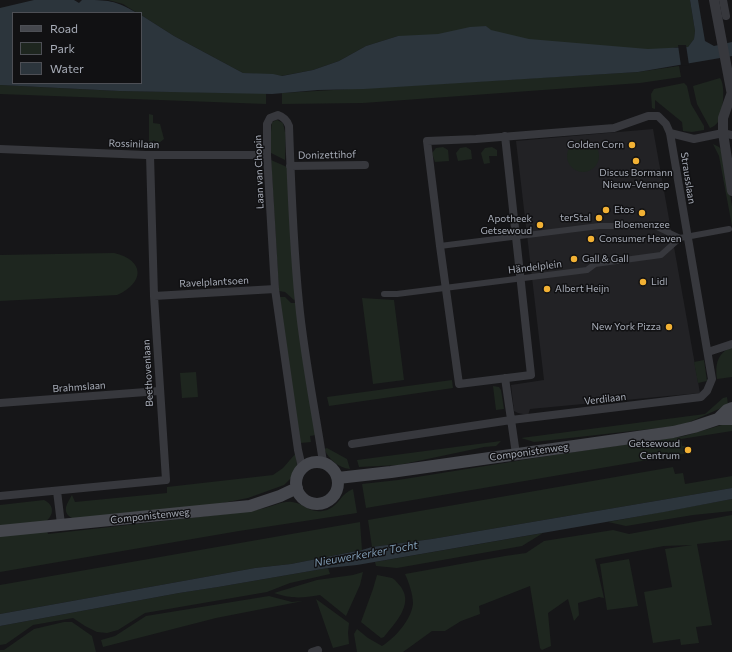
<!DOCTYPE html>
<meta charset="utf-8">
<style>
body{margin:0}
#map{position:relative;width:732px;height:652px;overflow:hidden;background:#161618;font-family:Commissioner,sans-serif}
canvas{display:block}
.legend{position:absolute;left:12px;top:12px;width:130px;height:72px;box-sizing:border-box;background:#111113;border:1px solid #4d4f55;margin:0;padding:5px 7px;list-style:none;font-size:12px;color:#a8adb8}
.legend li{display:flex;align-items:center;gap:8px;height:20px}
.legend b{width:20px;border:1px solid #4d4f55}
</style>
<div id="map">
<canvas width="732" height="652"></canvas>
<ul class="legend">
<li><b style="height:5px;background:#45474d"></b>Road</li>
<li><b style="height:11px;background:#1e261f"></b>Park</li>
<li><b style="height:11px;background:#2c353c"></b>Water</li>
</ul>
</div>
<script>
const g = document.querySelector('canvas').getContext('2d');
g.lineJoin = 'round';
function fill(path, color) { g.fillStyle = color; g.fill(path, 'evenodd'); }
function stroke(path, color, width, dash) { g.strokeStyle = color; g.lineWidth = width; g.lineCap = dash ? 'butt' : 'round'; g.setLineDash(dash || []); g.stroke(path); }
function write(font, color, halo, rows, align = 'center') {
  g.font = font + ' Commissioner,sans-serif'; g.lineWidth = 3; g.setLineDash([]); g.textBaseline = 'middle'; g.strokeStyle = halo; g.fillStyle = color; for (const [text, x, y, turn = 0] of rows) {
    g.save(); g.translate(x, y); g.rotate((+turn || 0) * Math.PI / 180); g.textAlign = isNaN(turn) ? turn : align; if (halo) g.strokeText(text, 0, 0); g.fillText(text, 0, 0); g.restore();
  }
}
const built = new Path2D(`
 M653 129 700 393 530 409 528 415 518 413 514 411 511 385 544 380 516 141Z`);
const green = new Path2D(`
 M108 0H690L695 31 694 39 688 47H677L649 54 495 37 488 33V28L486 26 440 38 398 36 366 46 339 61 313 70 281 76 243 73 174 36 141 15V13H137L123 4Z
 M679 66 681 77 640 83 363 103 282 104V93L638 72Z
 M720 78C726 86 723 113 718 122 716 125 713 127 710 128L697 104 693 86Z
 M684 83 687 86 691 104 704 126V130L692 132 683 131 682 122 655 100V109L652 108 651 94 654 89Z
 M0 85 119 91 266 93V104L0 94Z
 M149 114 153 115V123L160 124 164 139 159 143 153 140 152 144 149 143Z
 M277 120 283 123 285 132H286L285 160 271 153 270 132H271L272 122Z
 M567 156a16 16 0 1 1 32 0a16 16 0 1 1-32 0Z
 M713 144 719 147 723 152 732 206V226L719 156Z
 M443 147 448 150 449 161 435 162 432 153 436 148Z
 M466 147 471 150 472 159 458 161 456 153 460 148Z
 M492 147 497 150V156H489L490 163 484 164 481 153 485 148Z
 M271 160 287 167 296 299 294 300 285 292 279 291Z
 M114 253C145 260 145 283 117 295L0 301V255Z
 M279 297H285L291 303H297L316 435 310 436 311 442 300 443Z
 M362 298 394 300 404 380 373 384Z
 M732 347V377L717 379C715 365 717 353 732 347Z
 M704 360 707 381 698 383 694 362Z
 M196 372 198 397 182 398 180 373Z
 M452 380 453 388 329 406 327 397Z
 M493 386 499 387 501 390 504 409 496 410Z
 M727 397 728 405 685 424 668 427 534 442 521 438 705 414 723 398Z
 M732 422V431L681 439 682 446H685V452L689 453 366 508 362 484 398 480 554 455 684 436Z
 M501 441 496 446 484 447 399 465 359 467 357 460Z
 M327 448 347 459 350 469C338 468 329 459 324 449Z
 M296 453 297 465 291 478 284 485 248 498 202 507 74 519C61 513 66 505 72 495L75 502 167 493V487L273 475 283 468Z
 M673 467 675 474 683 473 685 484 732 476V488L432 539 372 547 368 520Z
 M353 489 357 513 239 531 0 572V505L44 500C55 505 54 516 45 522L48 534 243 512C250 511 258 510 265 508 274 506 282 501 292 502 305 503 309 515 327 510 339 506 341 493 353 489Z
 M732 499V511L693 515 626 526 608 522Z
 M732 515V540L697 544 712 625 696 627 699 643 681 645 680 639 653 643 644 592 672 587 665 549 692 545 664 546 595 559 604 598 599 597 578 603 579 615 574 621 568 599 548 613 551 646 542 650 540 648 530 586 479 606 480 614 461 621 445 631H432L403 652H357L354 634 357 629 368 638 382 646C395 638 411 620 413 604 413 594 409 583 405 574L505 556 526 553 544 541 613 530 629 534Z
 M360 522 362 550 291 564 255 568 0 614V585Z
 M543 533 522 546 397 568 376 566 375 562Z
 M629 559 638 606 607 610 600 564Z
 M328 568 330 574 290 583 267 592 145 613 118 630 107 633 97 632 85 626 73 618 33 625 6 644 0 645V626L179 593 218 587Z
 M363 572 360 585 346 616 320 595C302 598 292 599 274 593L317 580 353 575Z
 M377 575C382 576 387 577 392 578 396 580 398 584 401 587 414 605 394 624 384 637L381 638 361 622 373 589Z
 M269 596 292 602 303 601 216 618 103 647 101 640 115 636 146 616Z
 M316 599 349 623 348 633 349 644 333 648Z
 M64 622H72L92 636 96 652H0V650H4L34 629Z`);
const water = new Path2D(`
 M34 0H74L79 3 82 0C108 0 115 0 137 13H13V83H141V15L174 36 243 73 273 74 282 76 313 70 339 61 366 46 398 36 438 34 470 27 486 26 491 30 529 39 648 49 688 47 694 39 695 31 690 0H698L705 41 714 46 732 42V56L638 72 364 89 318 90 272 94 119 91 0 85V8Z
 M732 488V499L664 512 357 565 328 568 218 587 179 593 0 626V614L255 568 291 564 362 550 372 547 432 539Z`);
const pier = new Path2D(`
 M678 45H686L689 65 681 66Z`);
const pedestrian = new Path2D(`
 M440 246 599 226H655L680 238
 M384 294H397L587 270 595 264 661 255 680 238 729 229`);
const minor = new Path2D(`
 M723 0 726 16
 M670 133 694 139 723 133 732 135
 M0 149 146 155H267
 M290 166 365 165
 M154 296 275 289
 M708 352 732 344
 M505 378 516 454
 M0 403 159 391
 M352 444 511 420 701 397 707 391 712 379 670 133 666 124 658 116H648L614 128 476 139 427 141 440 246 459 384 531 375 505 136
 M306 465 301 463 298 450 275 289 267 155V124L270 118 278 115C284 117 287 120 289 126 291 185 293 244 299 303 304 356 315 409 323 462
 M57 491 61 524
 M0 496 166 480 154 296 150 155
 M312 652 318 650`);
const tertiary = new Path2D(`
 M714 0 732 95
 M731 95 723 118V133L732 191`);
const secondary = new Path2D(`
 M718 419 727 410 732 408
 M296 483a21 21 0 1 1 42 0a21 21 0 1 1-42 0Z
 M338 478 391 472 673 432 694 427 718 419H732
 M0 531 250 506 280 496 297 488`);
const markers = [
 [632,145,4,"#f2b134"],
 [636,161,4,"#f2b134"],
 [606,210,4,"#f2b134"],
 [642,213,4,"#f2b134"],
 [599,218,4,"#f2b134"],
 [540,225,4,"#f2b134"],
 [591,239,4,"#f2b134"],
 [574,259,4,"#f2b134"],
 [643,282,4,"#f2b134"],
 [547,289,4,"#f2b134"],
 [669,327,4,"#f2b134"],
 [688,450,4,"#f2b134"]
];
const streetNames = [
 ["Rossinilaan",134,144,2],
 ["Donizettihof",327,155,-1],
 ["Laan van Chopin",259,172,-92],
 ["Strausslaan",688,178,81],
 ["Händelplein",535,267,-7],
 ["Ravelplantsoen",214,282,-3],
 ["Beethovenlaan",148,373,-93],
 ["Brahmslaan",79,387,-4],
 ["Verdilaan",605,399,-7],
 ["Componistenweg",529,452,-8],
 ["Componistenweg",150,516,-6]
];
const poiNames = [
 ["Golden Corn",624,145],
 ["Discus Bormann",636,173,"center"],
 ["Nieuw-Vennep",636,185,"center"],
 ["Etos",614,210,"left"],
 ["terStal",591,218],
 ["Apotheek",532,219],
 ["Getsewoud",532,231],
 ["Bloemenzee",642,225,"center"],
 ["Consumer Heaven",599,239,"left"],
 ["Gall & Gall",582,259,"left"],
 ["Lidl",651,282,"left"],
 ["Albert Heijn",555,289,"left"],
 ["New York Pizza",661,327],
 ["Getsewoud",680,444],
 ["Centrum",680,456]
];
const waterNames = [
 ["Nieuwerkerker Tocht",366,554,-10]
];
fill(built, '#222225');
fill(green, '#1e261f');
fill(water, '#2c353c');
fill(pier, '#161618');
stroke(pedestrian, '#37383d', 6);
stroke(minor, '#37383d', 8);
stroke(tertiary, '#37383d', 10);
stroke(secondary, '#45474d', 12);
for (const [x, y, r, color] of markers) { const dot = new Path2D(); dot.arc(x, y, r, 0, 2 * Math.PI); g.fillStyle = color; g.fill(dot); stroke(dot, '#111113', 1.5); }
write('10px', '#a8adb8', '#111113', streetNames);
write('10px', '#a8adb8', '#111113', poiNames, 'right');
write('italic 11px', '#7f9bb3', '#111113', waterNames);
</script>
